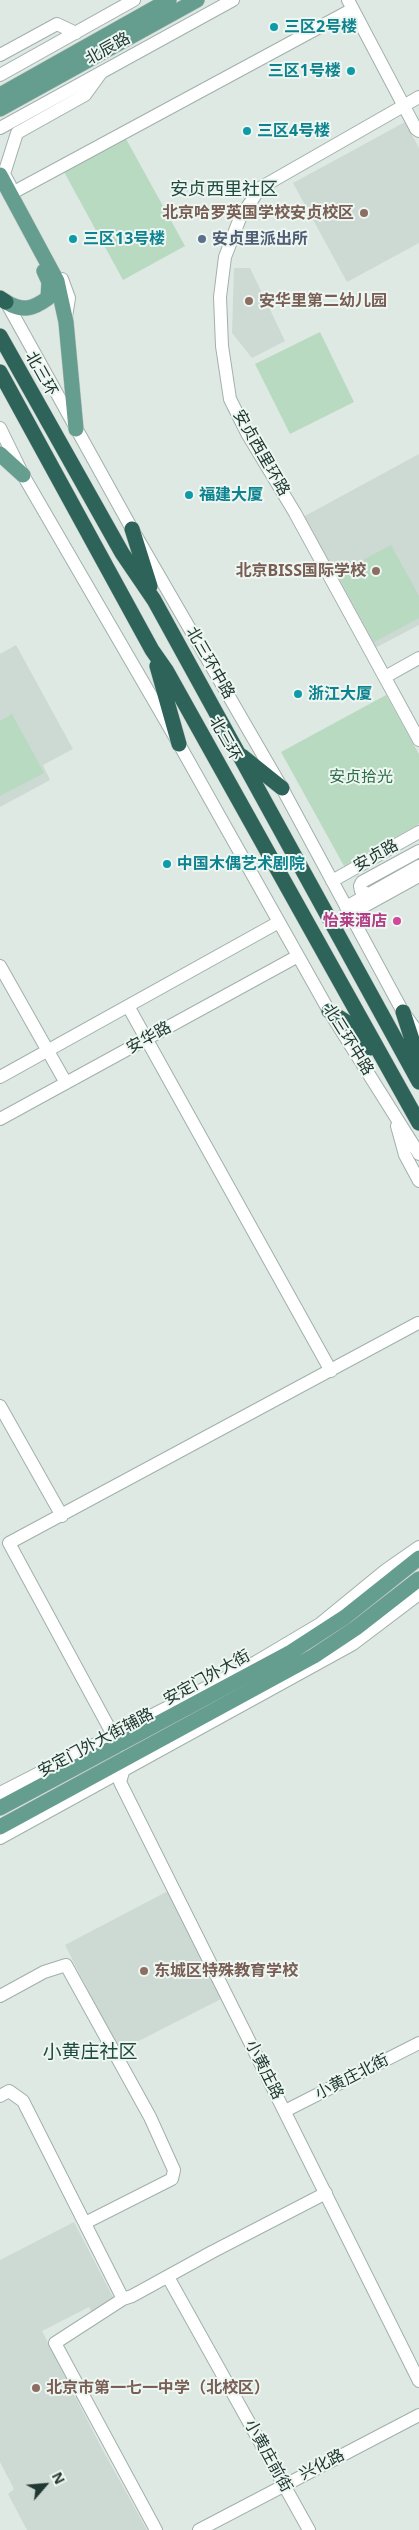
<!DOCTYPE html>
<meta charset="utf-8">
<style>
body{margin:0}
#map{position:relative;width:419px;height:2530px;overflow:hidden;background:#dee9e4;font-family:"Noto Sans",sans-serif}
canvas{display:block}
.north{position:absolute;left:20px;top:2460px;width:50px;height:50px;-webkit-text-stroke:4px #eef6f2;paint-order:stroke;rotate:63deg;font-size:14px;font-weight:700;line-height:20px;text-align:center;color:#203832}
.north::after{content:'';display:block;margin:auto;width:18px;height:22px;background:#203832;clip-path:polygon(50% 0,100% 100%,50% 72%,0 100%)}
</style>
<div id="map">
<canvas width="419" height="2530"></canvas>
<div class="north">N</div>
</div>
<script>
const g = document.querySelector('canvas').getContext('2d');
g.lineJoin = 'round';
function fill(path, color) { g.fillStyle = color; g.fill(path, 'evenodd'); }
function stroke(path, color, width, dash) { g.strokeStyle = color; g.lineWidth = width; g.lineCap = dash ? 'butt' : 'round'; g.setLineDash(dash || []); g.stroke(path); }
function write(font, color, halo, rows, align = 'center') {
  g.font = font + ' "Noto Sans","Noto Sans SC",sans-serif'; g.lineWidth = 4; g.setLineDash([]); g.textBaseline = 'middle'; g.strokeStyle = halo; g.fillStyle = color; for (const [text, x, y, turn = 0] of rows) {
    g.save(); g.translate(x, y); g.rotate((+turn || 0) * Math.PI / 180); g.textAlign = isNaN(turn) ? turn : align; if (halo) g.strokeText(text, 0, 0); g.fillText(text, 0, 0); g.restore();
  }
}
const built = new Path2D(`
 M405 122 419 148V243L347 282 293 183Z
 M234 268H250L285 341 252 358 232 333Z
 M419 454V625L375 648 303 517Z
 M16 645 73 749 43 765 50 780 0 807V654Z
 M168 1891 223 1998 119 2051 65 1945Z
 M74 2222 115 2301 92 2313 89 2307 42 2331 100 2445 147 2530H27L8 2494 14 2489 0 2462V2260Z`);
const green = new Path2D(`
 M125 137 185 246 123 280 63 170Z
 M320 332 354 402 290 434 255 364Z
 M391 545 419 596V618L374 642 337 574Z
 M386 695 419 754V824L344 866 281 752Z
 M12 714 44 773 0 796V721Z`);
const minor = new Path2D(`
 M348 0 416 129 419 131
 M0 55 57 24 76 33
 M0 75 134 0
 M419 97 260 188 240 218 225 257 220 297 222 346 230 399 248 435 295 513 419 740
 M0 128 233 0
 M10 185 4 174 17 133 85 95 101 73
 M14 192 353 9
 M62 279 69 298 66 317
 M5 300 132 529 282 788 403 1012 419 1034
 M0 428 23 475 179 744 329 1011 419 1154
 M385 677 419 658
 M332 881 419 832
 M369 894 361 891 360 886 362 882 419 851
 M346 907 419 866
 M350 914 419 876
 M0 966 66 1083
 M128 1006 331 1371
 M0 1077 279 922
 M0 1119 298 956
 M397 1126 405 1155 419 1181
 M0 1406 62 1516
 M119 1746 9 1543 418 1323
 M127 1758 120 1782 419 2381
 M0 1793 256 1662 320 1624 386 1570 419 1547
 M0 1838 353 1644 419 1594
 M0 1996 44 1972 66 1965 150 2117 174 2170 172 2179 85 2223
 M0 2096 9 2091 23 2101 123 2299
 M285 2111 419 2043
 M168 2277 309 2530
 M156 2530 55 2343 123 2299 132 2296 212 2252 326 2193
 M199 2530 419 2415`);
const major = new Path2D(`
 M0 95 169 0
 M0 109 197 0
 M0 175 57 281 66 322 76 429
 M6 302C23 312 33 309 48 298L49 282 44 271
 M0 454 23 475
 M0 1808 291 1652 345 1617 419 1558
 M0 1827 314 1656 356 1628 419 1579`);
const highway = new Path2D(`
 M0 298 6 302
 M0 336 122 553 154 600 419 1082
 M0 372 152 650 166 670 419 1123
 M132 529 150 586
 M157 666 179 744
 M242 756 282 788
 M329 1011 345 1021 370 1048
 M403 1012 419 1061`);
const markers = [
 [274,27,5,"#0f9aa8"],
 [351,71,5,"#0f9aa8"],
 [247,131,5,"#0f9aa8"],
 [364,213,5,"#8d6e63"],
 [73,239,5,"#0f9aa8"],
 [202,239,5,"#5c6f8a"],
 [249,301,5,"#8d6e63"],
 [189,495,5,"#0f9aa8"],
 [376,571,5,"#8d6e63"],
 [298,694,5,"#0f9aa8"],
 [167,864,5,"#0f9aa8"],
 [397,921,5,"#d1479c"],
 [144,1971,5,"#8d6e63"],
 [36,2388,5,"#8d6e63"]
];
const cultureNames = [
 ["三区2号楼",284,27],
 ["三区1号楼",341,71,"right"],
 ["三区4号楼",257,131],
 ["三区13号楼",83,239],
 ["福建大厦",199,495],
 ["浙江大厦",308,694],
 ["中国木偶艺术剧院",177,864]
];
const streetNames = [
 ["北辰路",108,49,-29],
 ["北三环",41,374,61],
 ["安贞西里环路",261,453,60],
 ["北三环中路",210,663,60],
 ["北三环",225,739,61],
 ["安贞路",376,856,-29],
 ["安华路",149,1038,-29],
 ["北三环中路",348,1040,58],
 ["安定门外大街",207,1678,-29],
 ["安定门外大街辅路",96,1743,-28],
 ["小黄庄路",264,2070,63],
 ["小黄庄北街",352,2077,-27],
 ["小黄庄前街",268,2456,61],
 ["兴化路",322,2465,-27]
];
const educationNames = [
 ["北京哈罗英国学校安贞校区",354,213,"right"],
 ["安华里第二幼儿园",259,301],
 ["北京BISS国际学校",366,571,"right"],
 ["东城区特殊教育学校",154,1971],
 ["北京市第一七一中学（北校区）",46,2388]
];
const serviceNames = [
 ["安贞里派出所",212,239]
];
const parkNames = [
 ["安贞拾光",361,777]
];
const hotelNames = [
 ["怡莱酒店",387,921]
];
const neighbourhoodNames = [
 ["安贞西里社区",224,190]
];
const quarterNames = [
 ["小黄庄社区",90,2053]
];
fill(built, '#cdd9d3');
fill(green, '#b8dac1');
stroke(minor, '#a1b0ab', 14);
stroke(major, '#bcc3c2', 16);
stroke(highway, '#bcc3c2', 16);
stroke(minor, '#fff', 12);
stroke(major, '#659d8f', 15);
stroke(highway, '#2e6359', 15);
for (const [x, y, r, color] of markers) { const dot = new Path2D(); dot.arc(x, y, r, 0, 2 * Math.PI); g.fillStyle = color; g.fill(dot); stroke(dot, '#eef6f2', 2); }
write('bold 16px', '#0d838f', '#eef6f2', cultureNames, 'left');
write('16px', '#203832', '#eef6f2', streetNames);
write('bold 16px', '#785e54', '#eef6f2', educationNames, 'left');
write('bold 16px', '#4e5e75', '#eef6f2', serviceNames, 'left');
write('16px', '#2d6d47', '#eef6f2', parkNames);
write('bold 16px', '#b23c85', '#eef6f2', hotelNames, 'right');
write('18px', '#1e493f', '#eef6f2', neighbourhoodNames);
write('19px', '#1e493f', '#eef6f2', quarterNames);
</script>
